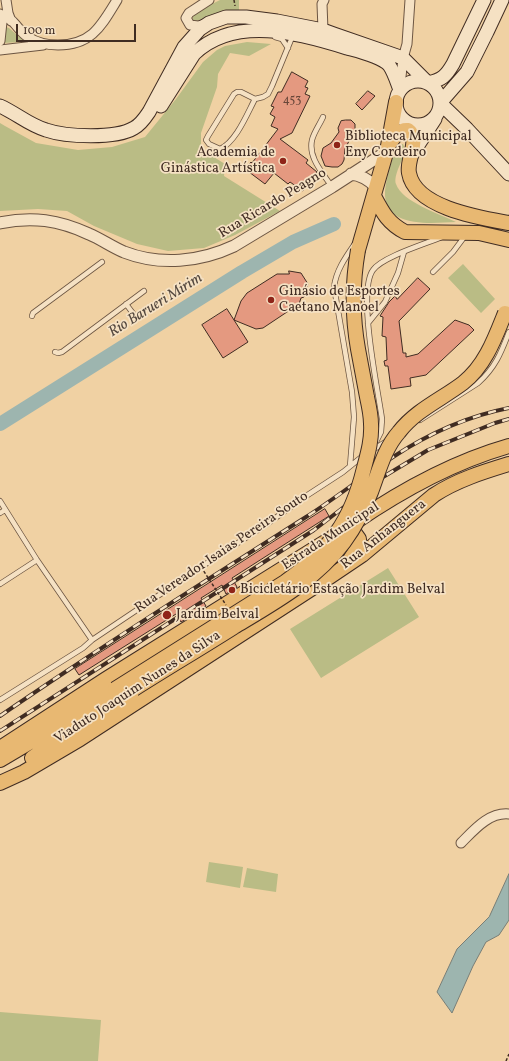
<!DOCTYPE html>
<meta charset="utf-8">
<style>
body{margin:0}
#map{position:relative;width:509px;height:1061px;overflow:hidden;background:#f0d1a3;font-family:Vollkorn,serif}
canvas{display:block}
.scale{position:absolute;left:16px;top:24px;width:120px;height:18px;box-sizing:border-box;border:2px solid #402c22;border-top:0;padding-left:5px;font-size:12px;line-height:14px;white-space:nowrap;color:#402c22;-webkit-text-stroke:3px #f5e1c3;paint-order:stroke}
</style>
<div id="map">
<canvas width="509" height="1061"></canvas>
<div class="scale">100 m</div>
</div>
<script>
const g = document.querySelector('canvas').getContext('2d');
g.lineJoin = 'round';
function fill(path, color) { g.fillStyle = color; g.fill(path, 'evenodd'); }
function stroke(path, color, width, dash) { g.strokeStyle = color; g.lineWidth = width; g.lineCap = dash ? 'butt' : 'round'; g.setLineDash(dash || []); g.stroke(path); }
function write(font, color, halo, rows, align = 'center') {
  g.font = font + ' Vollkorn,serif'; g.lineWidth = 3.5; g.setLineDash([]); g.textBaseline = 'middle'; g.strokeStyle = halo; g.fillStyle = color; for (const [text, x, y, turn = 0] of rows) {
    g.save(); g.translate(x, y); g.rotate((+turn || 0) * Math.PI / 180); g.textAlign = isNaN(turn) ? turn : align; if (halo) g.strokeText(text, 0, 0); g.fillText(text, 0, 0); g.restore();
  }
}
const green = new Path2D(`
 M220 0H239V13L213 15 194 22 192 20 193 15 204 8Z
 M6 27 9 28 24 41 20 42 3 43 6 36Z
 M247 42 271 44 249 56 230 53 218 74 217 87 201 133V149L225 164 224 176 280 211 235 235 204 248 168 251 137 244 94 226 67 211 38 209 0 211V123L5 126 36 143 78 150 112 147 145 137 176 99 203 62 217 50 225 46Z
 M403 144 406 151C403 159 393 176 396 184 402 202 440 214 456 222 431 223 383 229 385 191 386 178 392 162 395 149L399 145Z
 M463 264 495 299 481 313 448 278Z
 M388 568 419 617 321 678 290 629Z
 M209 862 243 867 240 888 206 882Z
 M247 868 278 874 276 892 243 887Z
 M0 1012 101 1020 98 1061H0Z`);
const water = new Path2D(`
 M509 874V920L499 935 486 942 473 966 452 1013 437 992 457 949 489 917Z`);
const river = new Path2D(`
 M0 424 242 272 293 242 334 224`);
const building = new Path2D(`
 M292 72 308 81 305 87 308 88 305 94 310 96 292 133 280 139 308 160 306 163 317 172 303 191 290 182 288 184 274 173 265 184 245 169 251 162 252 163 278 129 271 126 275 117 270 114 274 107 271 106 278 92H281Z
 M368 91 375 96 362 110 356 104Z
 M346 120H351L355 124V129L345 149 344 160 342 164 338 167H332L325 166 321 156 323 148 331 143 339 132 338 128 341 121Z
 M289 271 301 273 308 284 304 297 301 298 299 304 263 328 256 329 234 320 241 301 247 293 277 274H289Z
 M418 278 430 289 399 321 403 353H406V357L418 354 455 320 469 325 474 330 426 375 410 378 411 386 391 389 388 366H385L384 361 387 360 386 337 382 336 383 317 380 316 389 302 395 296 397 299Z
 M227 309 248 342 223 358 202 325Z
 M325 509 329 516 232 578 237 587 226 594 222 585 201 598 206 606 181 622 176 614 79 675 75 669Z`);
const path = new Path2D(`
 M234 0 235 6
 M506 1061 509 1054`);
const service = new Path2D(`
 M275 37 282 39 288 48
 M255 99C247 114 236 142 220 149L209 144 206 140 208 136 234 94 237 92H241L255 99 263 97 268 94 272 86 293 35
 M323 117C320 124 314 132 312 140 308 158 323 173 332 187
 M433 272 453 252 465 236
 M126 304 135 316
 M32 316 33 313 102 262
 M368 323 385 302 398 273 404 252
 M55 352 58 353 62 352 144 291
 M420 420 478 383C495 368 501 353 509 332
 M375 444 381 432 382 419C378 390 357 292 373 270 382 257 425 244 442 237
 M371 451 387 441
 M350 466 354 417 352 392 334 287C336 271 345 258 354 245
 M0 501 37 560 92 640 83 648 0 700
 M0 513 5 510
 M0 584 37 560
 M92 640 201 567 267 524 303 498 343 472 364 455`);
const minor = new Path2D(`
 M6 0 8 13 11 21
 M0 14C3 16 7 18 11 20 17 25 21 33 28 37 37 43 47 45 58 45 92 45 101 26 117 0
 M205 24 198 26 190 25 186 18 189 13 209 0
 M323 30 322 4 324 0
 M0 41 2 22 0 14
 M0 50 43 45
 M400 86 403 58 407 44 410 0
 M461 843C474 830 489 812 509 814`);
const tertiary = new Path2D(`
 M351 174C361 175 369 180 376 187
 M0 223C32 216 59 220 89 234 101 239 112 247 124 252 160 266 200 262 234 246L332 187 386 152`);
const secondary = new Path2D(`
 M502 0 487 32 467 72 440 103 467 129 509 174
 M396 103a22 22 0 1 1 44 0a22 22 0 1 1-44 0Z
 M0 106C16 113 29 125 46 130 66 137 116 139 134 128 140 125 145 118 149 112L184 47 200 29 209 23 226 17H246L277 21 323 30 334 34 403 58 428 83C442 80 446 76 453 64L484 0
 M161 106 194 54C234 15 300 33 347 48 358 51 380 56 389 65 394 72 397 82 400 90
 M411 156 435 119`);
const primary = new Path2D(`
 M388 146C393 139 398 129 408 130 421 139 406 160 409 173 415 208 481 218 509 223
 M374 196C383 213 388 223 405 232L479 233 509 240
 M358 250 388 146 396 102
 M354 523C402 490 453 462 509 446
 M343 531 354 532 359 539 358 547 349 561
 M0 748 106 679 330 539
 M32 758 77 726 134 689
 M0 760 76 715 115 689
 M0 783 24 772 80 739 328 578 362 555 434 495C457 480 483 472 509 464`);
const rail = new Path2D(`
 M0 716C100 647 204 582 306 517 336 498 363 476 393 457 428 434 468 416 509 408
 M0 731 314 530 383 477 428 450 495 423 509 419`);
const pathBridge = new Path2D(`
 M201 567 226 605`);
const primaryBridge = new Path2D(`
 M115 689 285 582C329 550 351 522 364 468 368 453 372 439 371 424 371 415 369 406 367 397 364 381 361 365 358 349 352 315 352 284 358 250
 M134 689C167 668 201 648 234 627 274 603 316 580 344 542 355 527 364 510 371 492 379 471 384 449 399 432 416 410 442 399 463 383 485 366 495 338 505 313`);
const markers = [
 [337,145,4,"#8f2418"],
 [283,161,4,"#8f2418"],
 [271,300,4,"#8f2418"],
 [232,590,4,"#8f2418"],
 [167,615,5,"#8f2418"]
];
const numberNames = [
 ["453",292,101]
];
const poiNames = [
 ["Biblioteca Municipal",345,137],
 ["Eny Cordeiro",345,153],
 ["Academia de",275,153,"right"],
 ["Ginástica Artística",275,169,"right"],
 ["Ginásio de Esportes",279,292],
 ["Caetano Manoel",279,308],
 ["Bicicletário Estação Jardim Belval",240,590],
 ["Jardim Belval",176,615]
];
const streetNames = [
 ["Rua Ricardo Peagno",273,204,-31],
 ["Rua Anhanguera",384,535,-38],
 ["Estrada Municipal",331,537,-33],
 ["Rua Vereador Isaias Pereira Souto",222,553,-34],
 ["Viaduto Joaquim Nunes da Silva",138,688,-33]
];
const waterNames = [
 ["Rio Barueri Mirim",156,306,-32]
];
fill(green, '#babc85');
fill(water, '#9db5af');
stroke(water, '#787e77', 1);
stroke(river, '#9db5af', 14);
fill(building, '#e49980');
stroke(building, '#402c22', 1);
stroke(service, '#6c5542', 6);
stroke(minor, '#6c5542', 11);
stroke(tertiary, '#6c5542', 13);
stroke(secondary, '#402c22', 15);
stroke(primary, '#402c22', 16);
stroke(path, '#402c22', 1.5, [3, 2]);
stroke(service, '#f5e1c3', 4.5);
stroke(minor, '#f5e1c3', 9);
stroke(tertiary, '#f5e1c3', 11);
stroke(secondary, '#f5e1c3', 13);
stroke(primary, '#e8b872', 14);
stroke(rail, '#402c22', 4);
stroke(rail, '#f5e1c3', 2.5, [8]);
stroke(primaryBridge, '#402c22', 16, []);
stroke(pathBridge, '#402c22', 1.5, [3, 2]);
stroke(primaryBridge, '#e8b872', 14);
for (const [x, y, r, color] of markers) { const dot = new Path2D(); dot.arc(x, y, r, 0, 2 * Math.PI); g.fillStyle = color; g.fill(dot); stroke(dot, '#f5e1c3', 1.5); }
write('12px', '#69473a', null, numberNames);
write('14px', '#402c22', '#f5e1c3', poiNames, 'left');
write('14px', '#402c22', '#f5e1c3', streetNames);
write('italic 15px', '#53473e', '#f5e1c3', waterNames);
</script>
